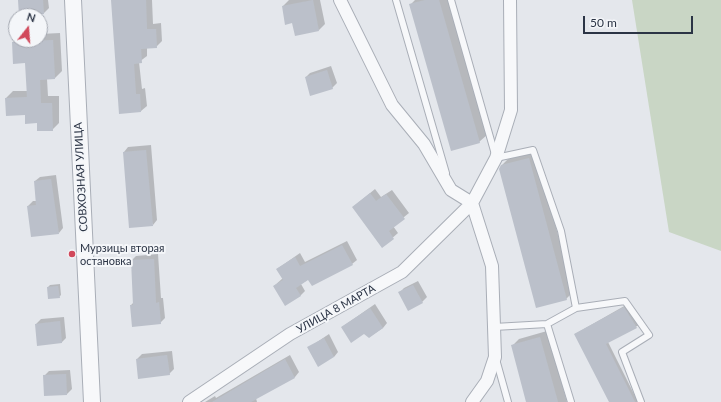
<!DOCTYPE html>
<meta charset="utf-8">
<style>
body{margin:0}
#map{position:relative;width:721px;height:402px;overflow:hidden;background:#e4e7ec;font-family:Lato,sans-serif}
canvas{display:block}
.north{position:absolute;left:8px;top:8px;width:40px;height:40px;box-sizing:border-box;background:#f4f6f9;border:1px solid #a4a8b1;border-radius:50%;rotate:17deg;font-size:11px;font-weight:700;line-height:16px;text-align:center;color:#2b3445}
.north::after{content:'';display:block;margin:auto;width:14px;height:18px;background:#d1495b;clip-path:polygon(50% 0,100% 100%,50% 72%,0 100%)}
.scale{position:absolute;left:583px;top:16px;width:110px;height:18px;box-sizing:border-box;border:2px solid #2b3445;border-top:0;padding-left:5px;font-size:12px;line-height:14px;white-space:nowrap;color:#2b3445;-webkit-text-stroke:3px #f4f6f9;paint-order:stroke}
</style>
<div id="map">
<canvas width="721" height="402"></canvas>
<div class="north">N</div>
<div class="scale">50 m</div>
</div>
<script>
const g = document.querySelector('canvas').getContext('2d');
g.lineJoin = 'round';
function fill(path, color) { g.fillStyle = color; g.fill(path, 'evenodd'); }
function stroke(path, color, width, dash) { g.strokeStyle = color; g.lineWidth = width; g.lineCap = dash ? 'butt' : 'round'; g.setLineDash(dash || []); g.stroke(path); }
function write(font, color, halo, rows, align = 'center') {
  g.font = font + ' Lato,sans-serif'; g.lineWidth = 4; g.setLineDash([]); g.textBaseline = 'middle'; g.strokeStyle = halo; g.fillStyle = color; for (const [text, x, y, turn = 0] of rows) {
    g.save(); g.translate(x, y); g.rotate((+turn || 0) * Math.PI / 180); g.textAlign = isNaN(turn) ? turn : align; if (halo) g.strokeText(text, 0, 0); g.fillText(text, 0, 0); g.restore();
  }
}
const green = new Path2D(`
 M632 0H721V251L669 232Z`);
const shadow = new Path2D(`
 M19 0H48L49 8 44 13Z
 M112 0H152L153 24 161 23 162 41 156 47 147 48V56L139 62 142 89 145 88 147 106 141 111 120 113Z
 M289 0H320L325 24 319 30 293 22 283 6Z
 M415 0H448L487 135 479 142 410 5Z
 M60 33 62 71 55 78 47 79 48 96H59V123L52 130 26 114 6 98 13 91H28L26 62 13 42 16 39 40 40V34Z
 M331 66 337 83 332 88 306 77 310 73Z
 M151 145 157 220 153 225 124 152 128 147Z
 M536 151 573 292 566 299 502 165 509 158Z
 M56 175 63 228 59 233 28 206 33 201H37L35 181 40 177Z
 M375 189 381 197 392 190 409 213 393 226 398 233 382 247 353 207Z
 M347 241 357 260 352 264 309 279 301 284 305 291 300 296 274 286 283 278 277 269 300 253 305 262Z
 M158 254 161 298H163L165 318 160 323 131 305 134 302 132 260 136 256Z
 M418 281 427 297 422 302 399 293 404 288Z
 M60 284 61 295 59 297 48 287 50 285Z
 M375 304 387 323 383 328 369 337 364 333 342 327Z
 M626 305 639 325 608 342 638 402H610L575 334Z
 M64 317 66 338 61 343 36 324 41 319Z
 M547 331 567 402H527L512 346 519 339Z
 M329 334 338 352 334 357 308 348Z
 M172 351 174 369 169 374 137 359 142 354Z
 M290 355 299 372 295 377 256 398 257 402H205L215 396 216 398Z
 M70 370 72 389 67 394 44 376 49 371Z`);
const building = new Path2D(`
 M18 0H43L44 14 19 16Z
 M111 0H146L147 29H156L157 48 141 49 142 63 134 64 136 94H140L141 112 119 114Z
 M313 0 319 31 295 36 292 23 285 25 282 6Z
 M425 0H439L480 143 451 151 409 4Z
 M53 40 55 79 40 80 41 103H52L53 131H37V123L25 124V115L6 116 5 98 27 97 25 63 13 64 12 42Z
 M327 70 333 89 310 96 305 77Z
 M146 150 153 226 129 228 123 152Z
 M529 158 567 300 536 308 499 169 501 165Z
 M51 179 59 234 31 237 27 206 36 205 34 181Z
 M370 193 376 201 386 194 405 219 389 231 394 239 382 248 352 207Z
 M342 245 353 265 312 286 308 280 296 288 301 296 285 306 273 286 283 280 276 269 295 257 300 266Z
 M154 259 156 303 159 302 161 324 132 327 130 305H133L131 260Z
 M413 285 423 303 408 311 398 292Z
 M58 286 60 298 48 299 47 287Z
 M624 307 637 328 606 344 635 402H609L574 334Z
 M370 308 383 328 369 338 364 334 351 343 341 327Z
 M60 321 62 343 37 346 35 324Z
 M540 337 558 402H526L511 345Z
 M324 338 334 357 318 367 307 347Z
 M167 355 170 375 138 379 136 359Z
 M285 359 295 378 251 402H212Z
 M66 374 67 395 44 396 43 375Z`);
const service = new Path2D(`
 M396 0 446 173
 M451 0 496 158 533 150 561 231 576 308 547 324
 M576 308 625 301 649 335 622 352 641 402
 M494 327 547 324 571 402
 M496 359 508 402`);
const minor = new Path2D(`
 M340 0 392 105 424 144 451 190 472 203
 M189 402 290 334 402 272 472 203 496 158 511 110 510 0
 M472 402 487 381 495 357 492 266 472 203`);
const tertiary = new Path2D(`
 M73 0 92 402`);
const markers = [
 [72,254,4,"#d1495b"]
];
const streetNames = [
 ["СОВХОЗНАЯ УЛИЦА",81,177,-93],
 ["УЛИЦА 8 МАРТА",336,309,-29]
];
const poiNames = [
 ["Мурзицы вторая",80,248],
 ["остановка",80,261]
];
fill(green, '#c9d6c5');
fill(shadow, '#0003');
fill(building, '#bbc0ca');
stroke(service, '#a9aeb7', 8);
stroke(minor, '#a9aeb7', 14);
stroke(tertiary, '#a9aeb7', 18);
stroke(service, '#f7f8fa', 6);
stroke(minor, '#f7f8fa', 12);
stroke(tertiary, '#f7f8fa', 16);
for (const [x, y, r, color] of markers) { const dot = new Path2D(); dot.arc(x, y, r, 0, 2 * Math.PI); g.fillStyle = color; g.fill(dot); stroke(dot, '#f4f6f9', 1.5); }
write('11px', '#2b3445', '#f4f6f9', streetNames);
write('11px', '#2b3445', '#f4f6f9', poiNames, 'left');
</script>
